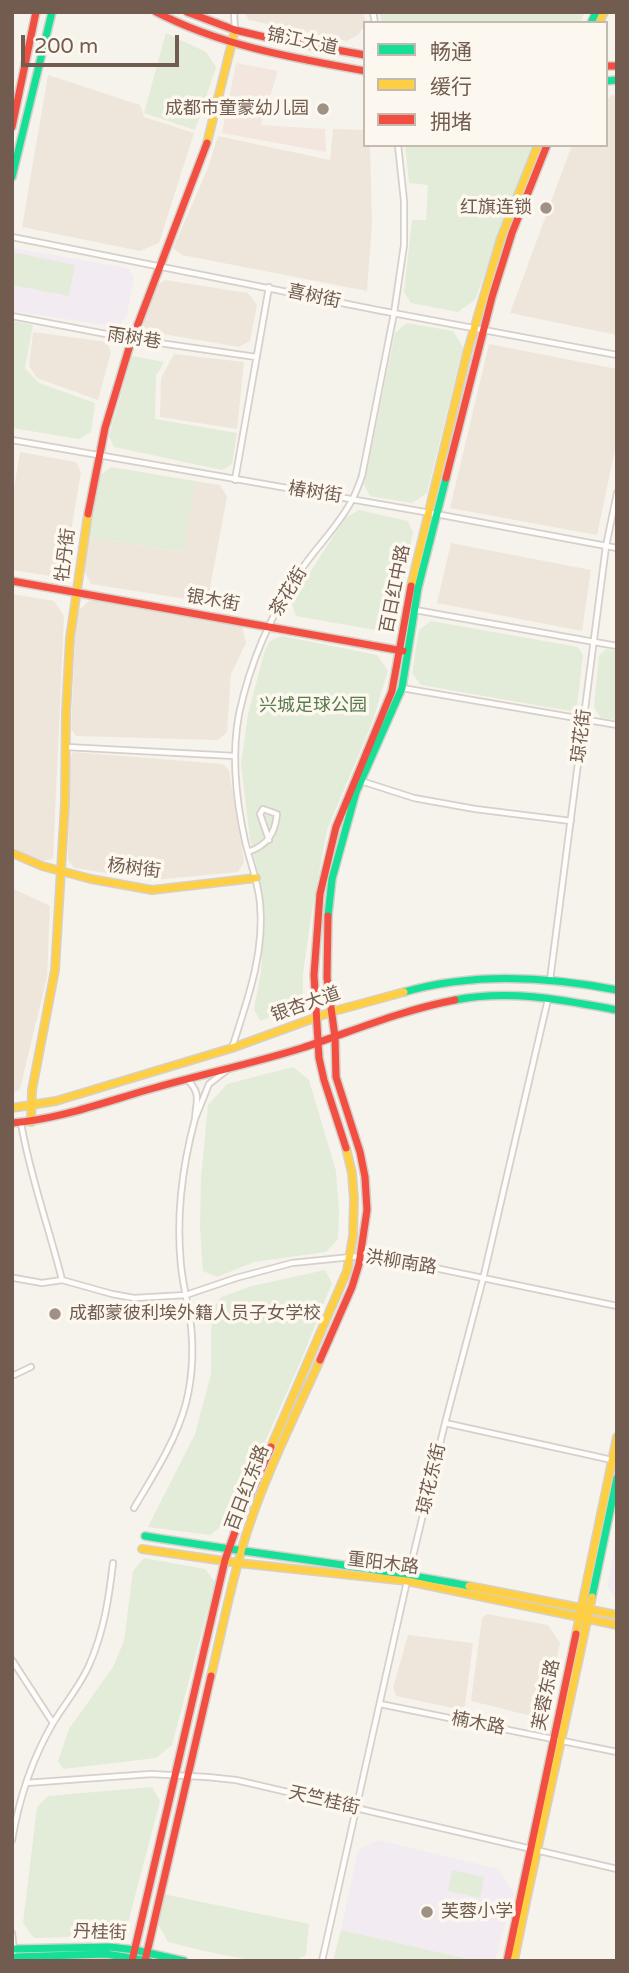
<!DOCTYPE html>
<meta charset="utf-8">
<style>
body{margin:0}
#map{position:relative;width:629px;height:1973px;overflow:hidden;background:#f6f3ec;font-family:"Varela Round","Noto Sans SC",sans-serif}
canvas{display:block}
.frame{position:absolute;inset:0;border:14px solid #725c4f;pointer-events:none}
.legend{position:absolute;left:363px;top:21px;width:245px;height:126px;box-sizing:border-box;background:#fdf8ef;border:2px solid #c5baaf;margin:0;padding:9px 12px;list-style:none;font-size:21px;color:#725c4f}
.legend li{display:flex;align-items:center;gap:14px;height:35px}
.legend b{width:35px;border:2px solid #c5baaf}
.scale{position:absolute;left:21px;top:35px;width:158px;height:32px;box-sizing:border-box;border:4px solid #725c4f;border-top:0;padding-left:9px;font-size:21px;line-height:24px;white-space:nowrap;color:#725c4f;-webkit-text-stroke:5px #fdf8ef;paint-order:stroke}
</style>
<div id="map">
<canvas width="629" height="1973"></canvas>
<div class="frame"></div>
<ul class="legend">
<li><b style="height:9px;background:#16e098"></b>畅通</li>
<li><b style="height:9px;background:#ffcf43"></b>缓行</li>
<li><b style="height:9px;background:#f24e42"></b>拥堵</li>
</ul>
<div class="scale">200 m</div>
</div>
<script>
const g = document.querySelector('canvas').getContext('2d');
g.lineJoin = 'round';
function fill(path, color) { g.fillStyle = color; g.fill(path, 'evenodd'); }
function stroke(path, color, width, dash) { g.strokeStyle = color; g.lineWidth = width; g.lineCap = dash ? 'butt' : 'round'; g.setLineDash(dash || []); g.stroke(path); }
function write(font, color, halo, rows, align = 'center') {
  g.font = font + ' "Varela Round","Noto Sans SC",sans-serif'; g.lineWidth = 7; g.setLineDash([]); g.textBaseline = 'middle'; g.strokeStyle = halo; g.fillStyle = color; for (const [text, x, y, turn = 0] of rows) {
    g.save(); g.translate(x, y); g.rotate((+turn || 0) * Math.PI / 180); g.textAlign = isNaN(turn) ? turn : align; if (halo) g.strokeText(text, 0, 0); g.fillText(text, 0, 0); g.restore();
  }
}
const residential = new Path2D(`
 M244 12H363L366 23 359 34 347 41 249 20Z
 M48 75 140 105 144 117 194 133 159 243 140 251 22 227Z
 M612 95 617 96V335L510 313 572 145H606V100Z
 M333 129 365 130V145L370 146 372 223 367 291 182 255 173 248 208 168 218 136 330 160Z
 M165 280 248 293 257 305 250 341 239 347 146 331 143 323 157 285Z
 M33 332 107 342 111 352 98 400 37 378 29 366Z
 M489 344 617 369V440L597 535 450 508Z
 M174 354 244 362 237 429 160 417 161 378Z
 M20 452 76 462 81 472 65 567 51 576 12 570V500Z
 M195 481 220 485 227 497 209 593 198 601 91 584 83 569 89 537 183 552Z
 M451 543 591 570 582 631 437 603Z
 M12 594 54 601 64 616 53 858 42 862 12 847Z
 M90 600 241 622 246 643 231 674 227 732 218 740 76 736 71 729 75 641 78 611Z
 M73 752 223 764 229 770 244 862 238 872 154 880 74 868 68 860 70 758Z
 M12 888 50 906 47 977 20 1089 12 1094Z
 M487 1614 548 1625 560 1643 547 1708 535 1717 471 1701 482 1618Z
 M408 1635 473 1643 465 1706 458 1709 396 1696 393 1688Z`);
const commercial = new Path2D(`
 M236 63 278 71 261 125 325 129 326 152 222 133Z`);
const education = new Path2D(`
 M13 248 128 268 134 277 126 318 117 327 12 311Z
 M617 1536V1602L607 1586Z
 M378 1840 499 1869 514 1894 495 1961H477L341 1930 358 1850Z`);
const green = new Path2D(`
 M379 12H585L580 23H382Z
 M166 33 206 52 216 67 195 130 144 113Z
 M405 145H533L475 300 458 312 411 303 404 292 412 220H426L428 185 409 183Z
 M12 252 75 265 69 296 12 285Z
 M12 321 33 325 25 368 39 383 95 403 91 432 79 439 12 428Z
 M407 323 453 331 463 347 427 493 412 503 370 496 364 485 395 333Z
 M132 356 164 362 156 376 155 419 237 433 232 464 222 470 114 447 109 436Z
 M111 467 195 481 184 552 89 537 98 477Z
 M359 510 408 521 413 532 396 617 375 630 296 616 291 602 345 518Z
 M431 621 578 647 583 655 577 705 570 711 421 685 412 673 419 630Z
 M282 636 377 655 388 671 372 723 327 830 311 917 303 974V994L297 1006 260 1021 254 1009 261 972 264 923 261 885 250 839 241 764 248 714 265 650 270 641Z
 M606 649 617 651V720L601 718 594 707 599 656Z
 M293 1067 309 1080 336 1171 339 1212 338 1239 326 1252 254 1262 217 1277 203 1271 200 1228 201 1178 208 1105 227 1084Z
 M325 1270 332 1283 302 1358 231 1519 210 1535 148 1527 195 1434 211 1374V1329L214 1307 221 1297 252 1286Z
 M144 1558 205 1569 215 1582 172 1745 156 1758 63 1769 58 1761 69 1729 113 1667 124 1641 133 1571Z
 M152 1787 160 1801 128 1923 109 1936 34 1938 23 1923 37 1807 48 1796Z
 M452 1870 484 1877 480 1898 448 1891Z
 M158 1893 309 1924 306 1955C283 1973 197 1949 168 1942L151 1912Z
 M341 1930 477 1961H333Z`);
const street = new Path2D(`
 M234 12 235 30
 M373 12 375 23
 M12 237 377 310 617 355
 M12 316 132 339 256 357
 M12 440 436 514 617 548
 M235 480 269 287
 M415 610 617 646
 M402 688 617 725
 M66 747 235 756
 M361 781 414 798 475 809 571 821
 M248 852C268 845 275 833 277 814L263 809 260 814 269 840
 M550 980 606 546 617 493
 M232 1048C247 1001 265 953 260 903 258 881 250 862 245 841 236 800 231 756 239 714 250 663 270 616 299 573 315 548 338 527 352 500 356 493 359 484 362 476L394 313 404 245V201L398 145
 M187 1079C202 1095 196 1100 195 1119L209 1084 227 1070
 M21 1123C30 1177 49 1227 62 1280
 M14 1278 42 1283 62 1280 112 1294 134 1298 186 1295 236 1278 292 1263 361 1256 392 1259 617 1306
 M12 1376 31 1367
 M445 1423 612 1460
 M134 1508C154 1474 176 1441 186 1403 193 1375 194 1347 190 1318 187 1301 183 1284 181 1266 176 1216 182 1167 195 1119
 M12 1660 53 1723
 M380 1704 617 1752
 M26 1783 151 1774 207 1777 236 1780 617 1869
 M12 1840C19 1799 32 1759 53 1723 65 1703 81 1685 90 1663 104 1631 109 1597 113 1563
 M12 1933 15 1961
 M322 1961 407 1581 445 1423 483 1279 548 999`);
const fast = new Path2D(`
 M591 23 596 12
 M606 81 617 80
 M12 177 52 12
 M328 916 332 879 356 792 402 688 418 588 446 478
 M404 992C474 972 546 976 617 990
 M455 1000C510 989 563 1000 617 1010
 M145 1536C253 1554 362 1565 469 1586
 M592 1597 617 1478
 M14 1949 110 1947 135 1950 184 1961
 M15 1957 106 1954 149 1961`);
const slow = new Path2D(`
 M599 23 604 12
 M207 143 235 30
 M411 586 467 353 501 238 538 145
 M12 853 42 866 91 879 152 890 256 878
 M12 1108 56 1101 232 1048 331 1012 404 992
 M31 1122 32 1090 55 970 65 803 66 712 70 638 88 514
 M271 1447 347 1271 353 1236 354 1199 352 1173 346 1148
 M142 1549 238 1563 407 1581 617 1625
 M469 1586 617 1615
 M576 1634 617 1437
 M211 1676C223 1627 232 1577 248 1529 267 1471 295 1416 320 1360
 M514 1961C538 1839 567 1718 592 1597`);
const jam = new Path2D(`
 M156 12C222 46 293 58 365 71
 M187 12 235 30 269 38 365 55
 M606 66H617
 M12 127 36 12
 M446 478 492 297 512 233 547 145
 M88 514 105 428 130 345 207 143
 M12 581 403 651
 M12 1123C59 1119 102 1103 147 1090 198 1075 251 1064 302 1048 353 1031 402 1010 455 1000
 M346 1148 324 1080 319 1058 314 975 320 894 336 827 392 691 411 586
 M320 1360 352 1287 359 1264 367 1210 365 1177 360 1152 336 1077 335 1037 327 978 328 916
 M132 1961 225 1560 237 1526 271 1447
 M145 1961 211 1676
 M507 1961 576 1634`);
const markers = [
 [323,109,7,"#a09186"],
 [546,208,7,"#a09186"],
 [55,1314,7,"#a09186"],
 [427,1912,7,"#a09186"]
];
const streetNames = [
 ["锦江大道",302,42,12],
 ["喜树街",314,297,12],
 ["雨树巷",134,339,9],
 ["椿树街",315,493,9],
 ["牡丹街",66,555,-83],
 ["百日红中路",396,589,-79],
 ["茶花街",289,592,-59],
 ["银木街",213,601,10],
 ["琼花街",582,736,-83],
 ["杨树街",134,869,7],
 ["银杏大道",306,1005,-19],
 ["洪柳南路",401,1263,9],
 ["琼花东街",432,1479,-77],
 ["百日红东路",248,1488,-69],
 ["重阳木路",383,1564,7],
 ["芙蓉东路",547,1695,-78],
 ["楠木路",478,1724,11],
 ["天竺桂街",324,1801,13],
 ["丹桂街",100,1933,2]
];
const poiNames = [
 ["成都市童蒙幼儿园",309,109],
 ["红旗连锁",532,208],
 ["成都蒙彼利埃外籍人员子女学校",69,1314,"left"],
 ["芙蓉小学",441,1912,"left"]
];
const parkNames = [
 ["兴城足球公园",313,706]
];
fill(residential, '#eee6db');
fill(commercial, '#f3e6de');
fill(education, '#f3ebf2');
fill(green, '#e3ecd8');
stroke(street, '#d6d0ca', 8);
stroke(fast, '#d6d0ca', 10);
stroke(slow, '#d6d0ca', 10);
stroke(jam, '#d6d0ca', 10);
stroke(street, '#fefdfc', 4.5);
stroke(fast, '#16e098', 7);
stroke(slow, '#ffcf43', 7);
stroke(jam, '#f24e42', 7);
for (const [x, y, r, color] of markers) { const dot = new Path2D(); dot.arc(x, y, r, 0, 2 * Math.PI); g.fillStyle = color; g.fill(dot); stroke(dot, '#fdf8ef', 2.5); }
write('18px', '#725c4f', '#fdf8ef', streetNames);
write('18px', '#725c4f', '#fdf8ef', poiNames, 'right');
write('18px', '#587c4b', '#fdf8ef', parkNames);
</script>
